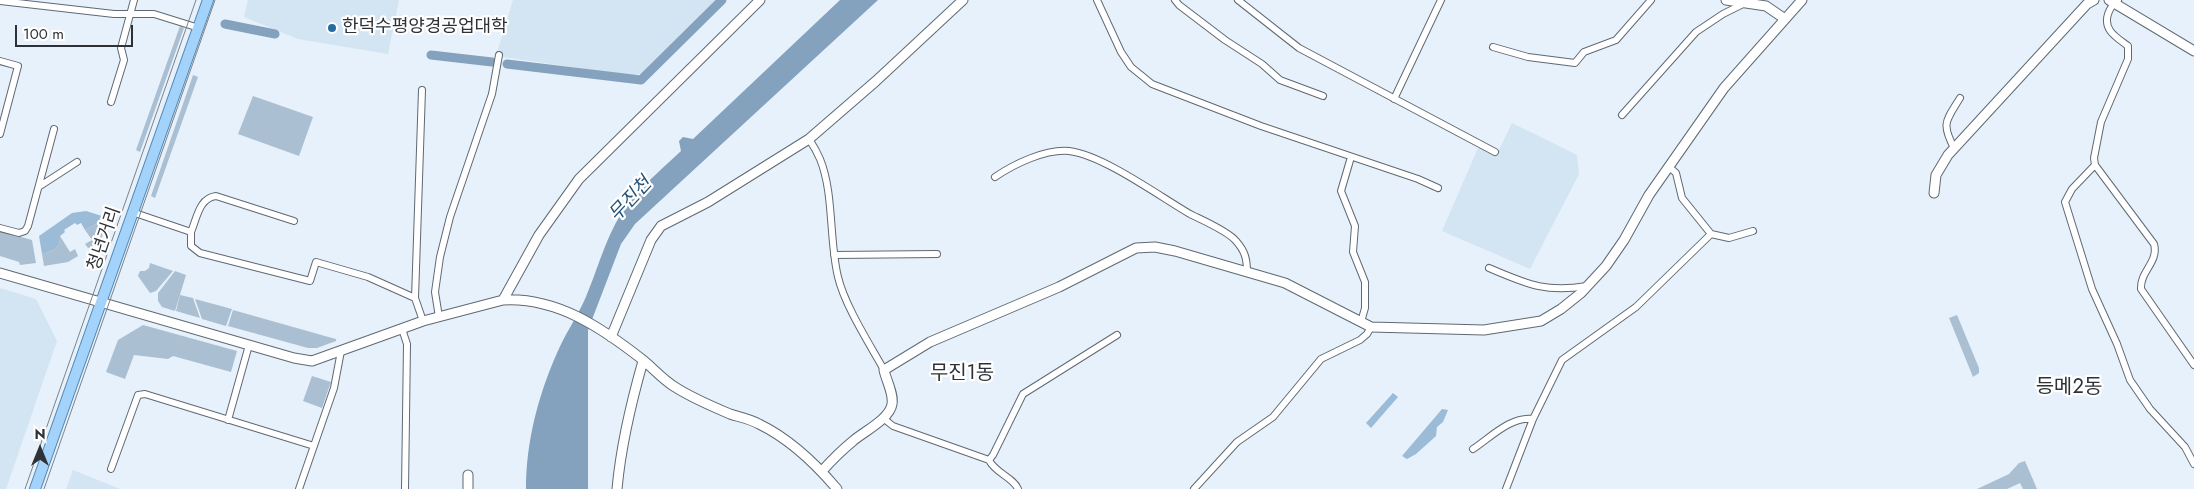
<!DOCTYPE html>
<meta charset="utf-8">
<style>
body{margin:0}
#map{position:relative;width:2194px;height:489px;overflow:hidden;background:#e6f1fb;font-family:Jost,sans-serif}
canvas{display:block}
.north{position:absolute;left:15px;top:424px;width:50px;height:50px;-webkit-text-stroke:4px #fff;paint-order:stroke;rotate:0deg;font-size:14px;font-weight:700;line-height:20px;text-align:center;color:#2e3236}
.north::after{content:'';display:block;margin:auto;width:18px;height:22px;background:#2e3236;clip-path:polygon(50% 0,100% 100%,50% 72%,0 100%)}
.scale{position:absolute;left:15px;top:25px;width:118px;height:22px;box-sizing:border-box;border:2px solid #2e3236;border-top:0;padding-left:6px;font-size:15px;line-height:18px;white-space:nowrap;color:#2e3236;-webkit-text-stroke:4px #fff;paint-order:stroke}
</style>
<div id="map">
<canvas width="2194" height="489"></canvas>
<div class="north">N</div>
<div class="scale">100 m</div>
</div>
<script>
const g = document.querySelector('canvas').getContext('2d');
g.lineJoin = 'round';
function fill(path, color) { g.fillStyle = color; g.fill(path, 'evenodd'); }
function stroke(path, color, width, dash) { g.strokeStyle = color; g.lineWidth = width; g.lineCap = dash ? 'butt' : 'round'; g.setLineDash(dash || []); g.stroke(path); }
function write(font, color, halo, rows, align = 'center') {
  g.font = font + ' Jost,"Noto Sans KR",sans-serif'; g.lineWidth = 4.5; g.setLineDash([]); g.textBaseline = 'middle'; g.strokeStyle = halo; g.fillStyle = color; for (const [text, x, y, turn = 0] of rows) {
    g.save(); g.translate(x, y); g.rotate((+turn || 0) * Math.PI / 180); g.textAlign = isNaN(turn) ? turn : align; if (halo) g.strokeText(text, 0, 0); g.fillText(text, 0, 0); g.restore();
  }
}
const built = new Path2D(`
 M248 0H399L388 54 298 39 244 17Z
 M513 0H717L652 66 641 74 627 75 496 56Z
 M1512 123 1577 155 1579 174 1530 269 1442 231 1478 148 1496 156Z
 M0 288 36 299 57 341 6 489H0Z
 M73 470 120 489H66Z`);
const green = new Path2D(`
 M180 26 184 28 140 152 136 150Z
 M193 75 198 77 155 198 151 196Z
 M253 96 313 117 299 156 238 134Z
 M102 216 108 219C104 231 102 245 88 248L85 244 92 240 85 230 96 224Z
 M0 231 32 240 36 263 20 265 19 262 0 256Z
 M60 236 70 252 75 249 78 256 68 262 44 266 42 254C54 250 60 250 60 236Z
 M150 263 173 271 156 291 150 293 138 276 140 271H145L149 268Z
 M175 271 186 275 175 311 162 307 158 301V293Z
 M180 295 193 298 200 318 176 311Z
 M195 299 232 309 226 326 202 319Z
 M233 310 325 336 336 339V341L317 348H308L228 326Z
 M1957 315 1979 368V373L1973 377 1949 318Z
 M143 325 237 351 231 372 173 356 168 359 134 355 125 379 106 372 118 340Z
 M312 376 331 382 322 408 303 401Z
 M2025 461 2037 489H2023L2020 483 2007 489H1977L2009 474 2019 463Z`);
const forest = new Path2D(`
 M86 211 102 216 96 224 85 230 81 223 77 225 75 223 64 230 65 232 60 236C60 250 54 250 42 254L39 236 72 213Z
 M1393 393 1398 397 1371 428 1366 423Z
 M1442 409 1448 410 1443 422 1437 427 1436 436 1416 454 1407 459 1402 456Z`);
const water = new Path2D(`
 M840 0H878L635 224 621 244 588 330V489H526C526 442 538 396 557 353 565 334 577 317 585 299 598 269 606 235 625 208 640 187 662 169 681 151L679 141 683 137 693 139Z`);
const canal = new Path2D(`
 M225 24 275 34
 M431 55 492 62
 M507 64 641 80 722 0`);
const street = new Path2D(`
 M1097 0 1121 52 1131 67 1152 84 1261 126 1418 179 1438 188
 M1175 0 1179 5 1225 40 1262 64 1280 80 1323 96
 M1238 0 1299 48 1495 152
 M2118 0C2113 4 2110 8 2108 14 2103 30 2116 37 2128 46V59L2101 122 2094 158 2095 165 2154 244C2159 262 2140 271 2141 289L2194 365
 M0 1 114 14H154L199 28
 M1493 47 1528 57 1575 63 1584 52 1616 40 1651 0
 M0 61 18 66 0 134
 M422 90 415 298 423 321
 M1394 99 1441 0
 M111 102 124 60 121 48 134 0
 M1622 115 1696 32 1723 14 1745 3
 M809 139C813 145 817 152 820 159 834 193 829 240 838 277 845 306 869 343 884 370
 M1954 148C1941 123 1946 121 1960 98
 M1351 157 1341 191 1355 226 1353 252 1365 282V308L1361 322
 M2095 165 2072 189 2065 202 2092 289 2117 344 2130 380 2150 409 2185 447 2194 464
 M1668 166 1676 173 1682 198 1711 234 1729 238 1753 231
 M995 177C1014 164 1045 149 1069 151 1103 155 1159 196 1190 214 1202 220 1228 231 1236 241 1245 251 1247 259 1247 272
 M40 186 77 162
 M132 212 191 232C197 218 199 198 216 196L294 221
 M0 228 19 233 25 231 28 226 54 129
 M191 232V246L200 253 310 281 316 262 368 277 415 298
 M834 255 937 254
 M1489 268C1527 284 1545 293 1587 286
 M439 317 435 292 440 257 450 217 492 94 499 55
 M402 329 407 344 405 489
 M883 418 893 426 989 460 993 455 1023 394 1117 335
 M228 420 249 345
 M1473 449C1491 437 1511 416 1533 419
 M989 460C995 473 1013 477 1018 489
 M111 469 138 395 145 394 314 446
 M299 489 334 388 341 351
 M1194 489 1237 442 1273 417 1321 359 1360 340 1367 334 1371 327
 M1506 489 1533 419 1562 360 1636 307 1711 234`);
const secondary = new Path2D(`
 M1726 0 1766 6 1785 19
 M2109 0 2194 51
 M1934 193 1936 175 1948 155 2087 4 2094 0
 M0 273 294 358 312 361 423 321 503 300 539 235 579 179 760 0
 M503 300C557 297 602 328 643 360 654 369 663 380 675 387 692 398 711 406 730 414 739 417 750 419 759 424 790 439 815 463 837 489
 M611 337 651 240 661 226 708 202 809 139 876 81 963 0
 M822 471C831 461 842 450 853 441 863 432 890 419 892 404 894 394 886 380 884 370L930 342 1059 287 1136 248 1155 247 1175 251 1285 283 1371 327 1484 330 1541 321 1561 309 1581 293 1606 266 1624 240 1649 195 1724 88 1802 0
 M468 475V489
 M617 489C621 445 631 403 643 361`);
const primary = new Path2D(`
 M35 489 208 0`);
const tram = new Path2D(`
 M25 489 196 0
 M44 489 215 0`);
const markers = [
 [332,28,5,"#266ca0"]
];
const poiNames = [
 ["한덕수평양경공업대학",342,28]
];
const streetNames = [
 ["청년거리",105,239,-71]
];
const waterNames = [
 ["무진천",631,200,-47]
];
const quarterNames = [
 ["무진1동",962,374],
 ["등메2동",2069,388]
];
fill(built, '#d3e4f2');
fill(green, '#abbfd2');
fill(forest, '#9cbbd6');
fill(water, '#84a2bd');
stroke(canal, '#84a2bd', 9);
stroke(street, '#606972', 8);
stroke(secondary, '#606972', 11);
stroke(primary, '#5288b4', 12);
stroke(street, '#fff', 6);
stroke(secondary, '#fff', 9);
stroke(primary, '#a3d3fb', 10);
stroke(tram, '#7c838a', 1);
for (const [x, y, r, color] of markers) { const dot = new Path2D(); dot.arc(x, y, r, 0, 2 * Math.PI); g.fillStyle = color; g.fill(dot); stroke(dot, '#fff', 2); }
write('18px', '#2e3236', '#fff', poiNames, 'left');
write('18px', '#2e3236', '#fff', streetNames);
write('italic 19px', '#24547a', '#fff', waterNames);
write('20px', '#2e3236', '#fff', quarterNames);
</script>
